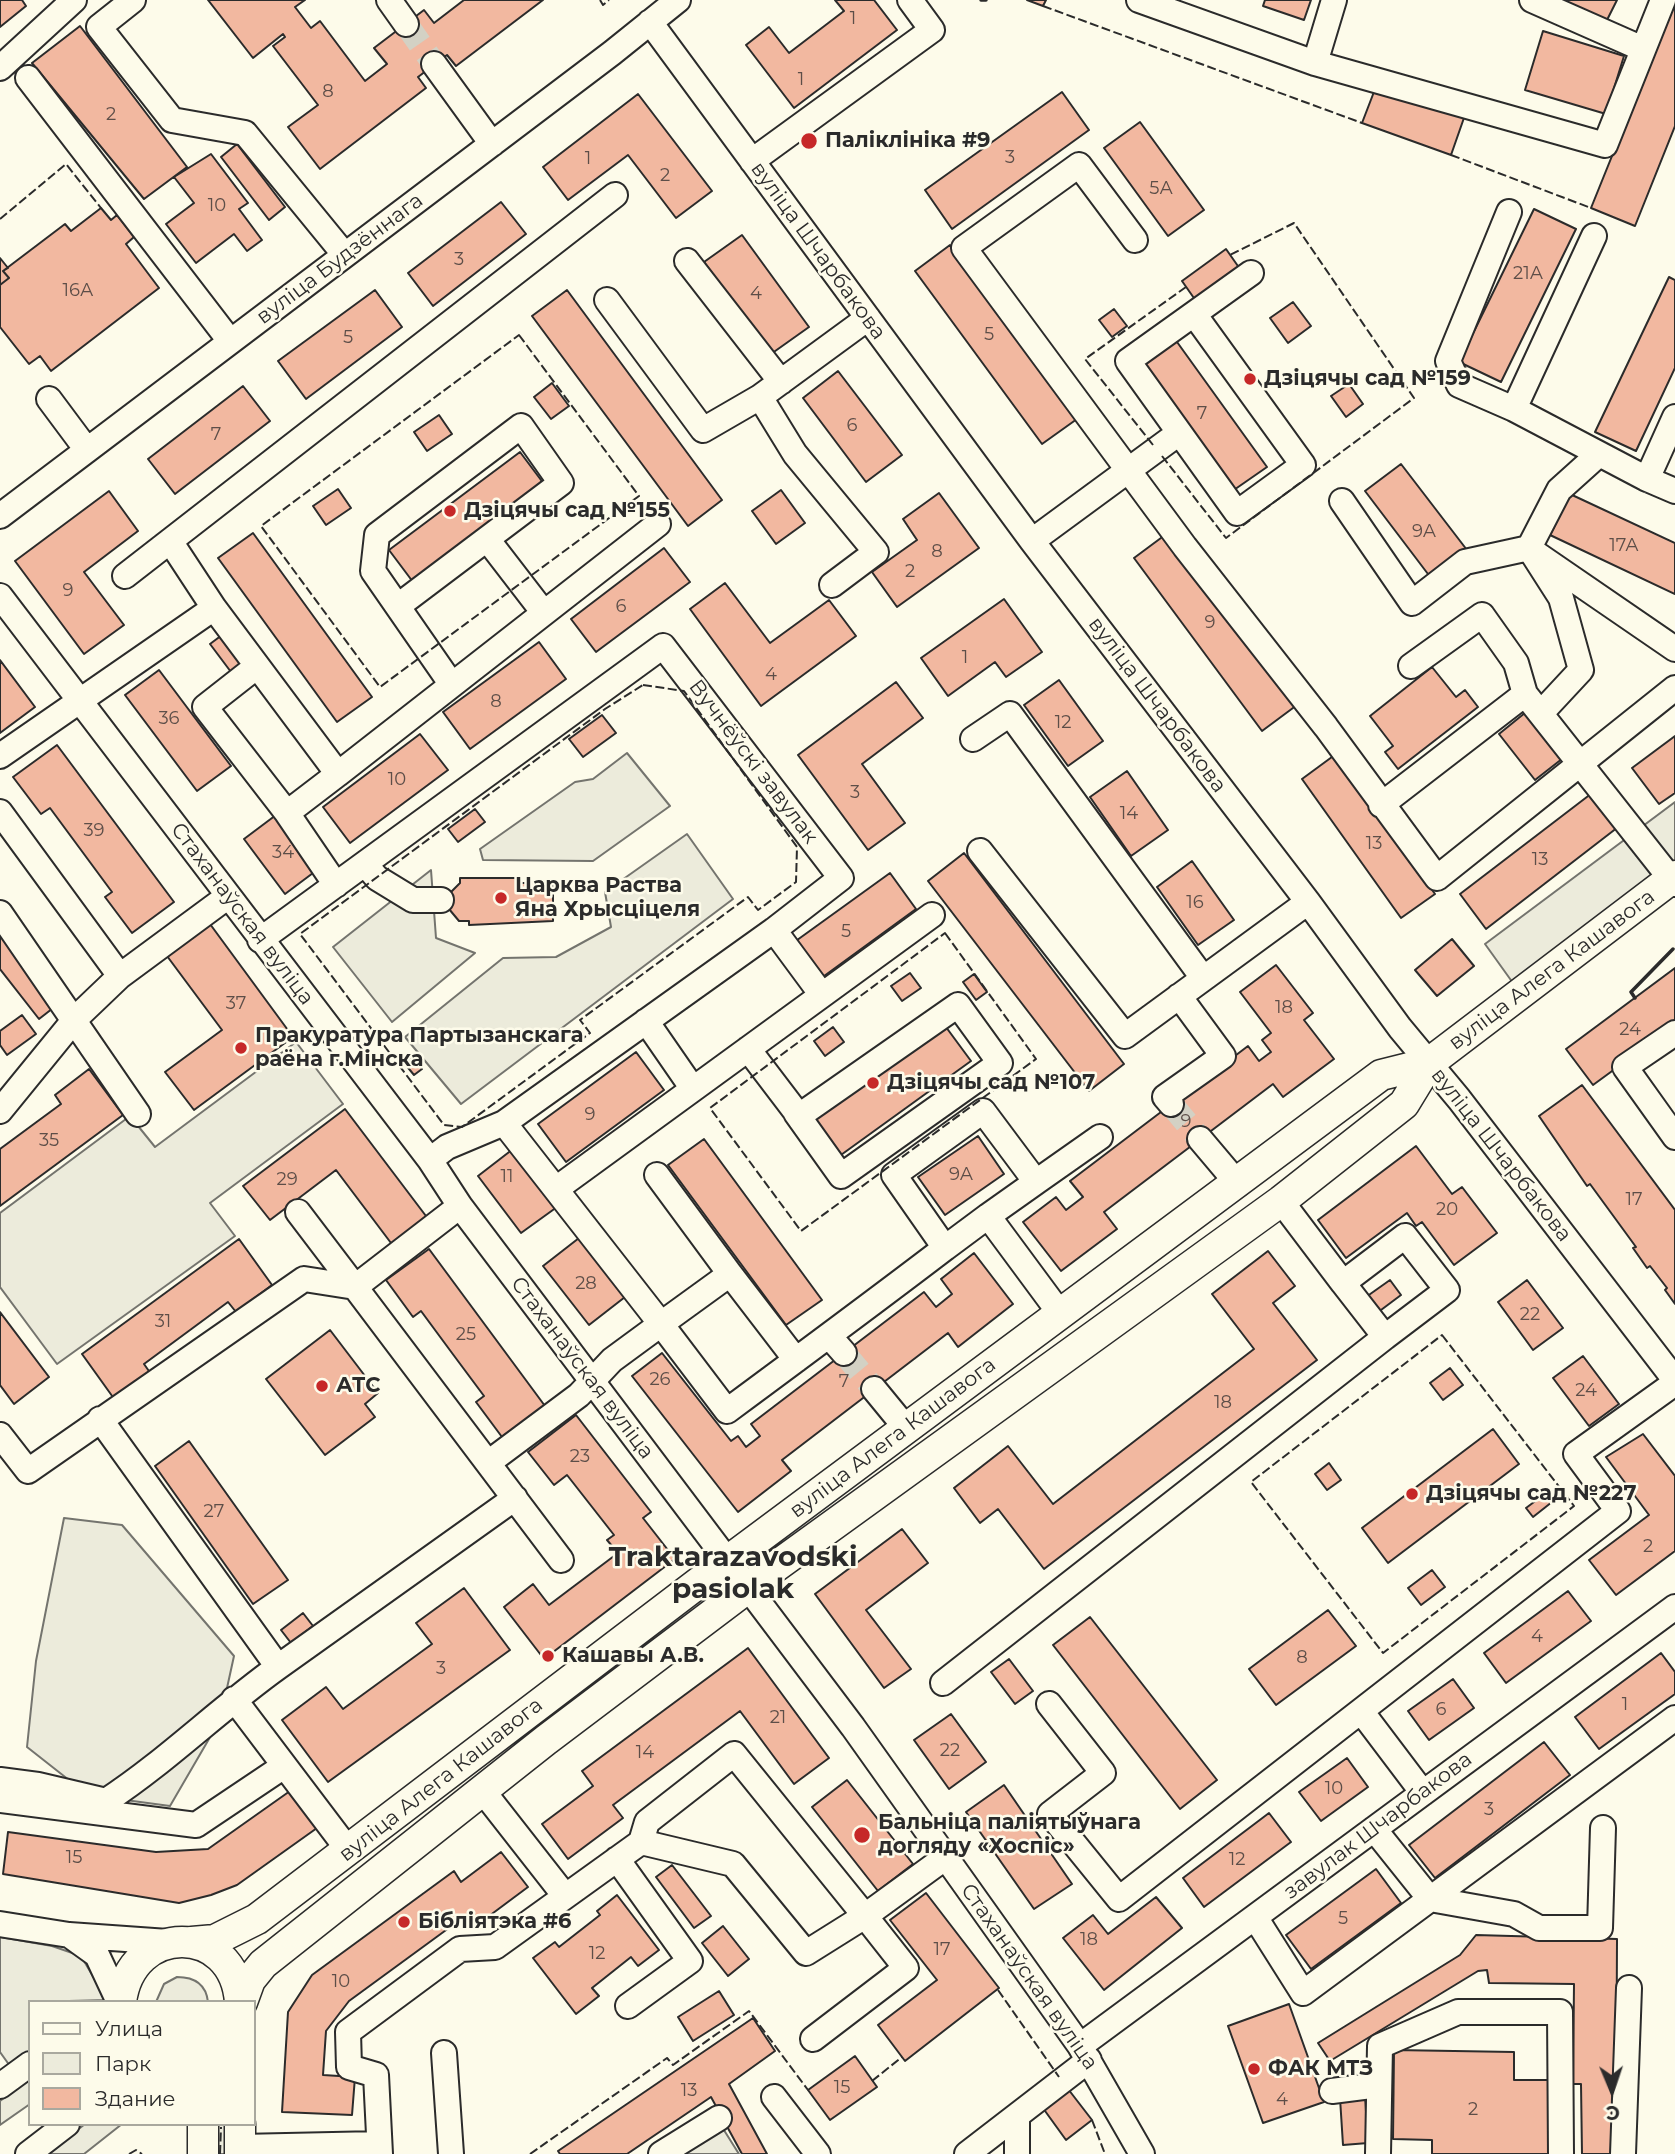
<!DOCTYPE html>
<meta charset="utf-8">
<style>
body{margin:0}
#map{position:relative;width:1675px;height:2154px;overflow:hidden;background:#fdfbea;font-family:Montserrat,sans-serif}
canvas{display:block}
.legend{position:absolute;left:28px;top:2000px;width:228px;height:126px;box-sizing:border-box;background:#fdfbea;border:2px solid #a9a89e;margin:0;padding:9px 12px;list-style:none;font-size:21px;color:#2b2b2b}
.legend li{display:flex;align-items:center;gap:14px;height:35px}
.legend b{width:35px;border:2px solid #a9a89e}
.north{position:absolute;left:1577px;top:2056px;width:70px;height:70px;-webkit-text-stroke:5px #fdfbea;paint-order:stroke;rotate:178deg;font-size:19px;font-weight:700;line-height:28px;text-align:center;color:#2b2b2b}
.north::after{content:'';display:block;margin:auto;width:24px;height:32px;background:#2b2b2b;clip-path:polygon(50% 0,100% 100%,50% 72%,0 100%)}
</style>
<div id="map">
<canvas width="1675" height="2154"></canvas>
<ul class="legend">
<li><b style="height:9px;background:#fdfbea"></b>Улица</li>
<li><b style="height:19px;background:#ecebdb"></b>Парк</li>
<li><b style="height:19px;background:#f2b8a0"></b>Здание</li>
</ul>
<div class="north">С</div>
</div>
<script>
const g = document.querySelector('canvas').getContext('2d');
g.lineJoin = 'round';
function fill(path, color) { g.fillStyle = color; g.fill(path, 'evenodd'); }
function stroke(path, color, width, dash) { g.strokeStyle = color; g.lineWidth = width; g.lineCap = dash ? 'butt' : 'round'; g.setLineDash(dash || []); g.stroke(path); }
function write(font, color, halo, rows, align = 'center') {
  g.font = font + ' Montserrat,sans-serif'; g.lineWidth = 5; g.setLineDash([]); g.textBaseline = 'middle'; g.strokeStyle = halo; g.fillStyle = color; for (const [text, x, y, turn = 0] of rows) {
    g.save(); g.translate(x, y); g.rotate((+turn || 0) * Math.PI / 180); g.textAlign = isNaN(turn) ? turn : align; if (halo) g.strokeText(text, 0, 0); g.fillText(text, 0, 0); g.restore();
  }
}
const green = new Path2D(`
 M627 753 670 806 593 861 483 860 480 849 575 782 593 779Z
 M1675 802V860L1513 983 1485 944Z
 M687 834 733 899 461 1104 405 1037 503 958 556 957 611 927 605 892Z
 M431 870 436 938 475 953 392 1022 333 947Z
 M296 1042 343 1104 210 1203 235 1236 57 1364 0 1287V1213L130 1116 155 1147Z
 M64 1518 122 1525 234 1656 220 1720 170 1806 88 1795 27 1747 36 1661Z
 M0 1937 52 1946 81 1956 107 2000 30 2002V2053L10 2066 0 2052Z
 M177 1977C194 1977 206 1984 208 2002H156L164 1984Z
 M30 2079V2104L0 2125V2101Z
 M85 2124H122L84 2154H47Z
 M215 2124H228V2154H215Z
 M722 2127 739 2154H686L685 2153Z`);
const building = new Path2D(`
 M0 0H22L26 6 0 27Z
 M208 0H305L295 7 311 28 320 21 365 81 387 64 374 48 424 10 434 23 464 0H543L456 66 447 55 418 77 426 88 320 169 288 127 318 105 273 46 285 37 283 34 253 58Z
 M835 0H874L897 30 794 108 746 45 769 27 789 53 844 11Z
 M1027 0H1046L1043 6Z
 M1265 0H1311L1304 20 1263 6Z
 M1540 0H1617L1602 30Z
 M1675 0V126L1635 226 1591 208Z
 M80 26 187 167 144 199 32 63Z
 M1543 31 1624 56 1606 114 1525 90Z
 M1377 84 1465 115 1451 155 1362 123Z
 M1062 92 1089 130 952 229 925 190Z
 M638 94 712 191 676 218 628 155 568 200 543 167Z
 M1140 122 1204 210 1168 236 1104 148Z
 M237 144 285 207 269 220 221 157Z
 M211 154 248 203 239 209 262 240 247 251 234 234 196 263 166 224 194 203 174 177Z
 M501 202 526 234 433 306 408 273Z
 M101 208 111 220 117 215 134 237 126 244 159 288 51 371 40 356 29 364 0 327V285L9 278 3 271 65 224 71 231Z
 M1534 209 1576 229 1501 382 1459 362Z
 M742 235 809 327 771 354 704 262Z
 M950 245 1077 419 1042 444 915 271Z
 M1226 249 1240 269 1196 301 1182 281Z
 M0 258 8 268 3 271 9 278 0 285Z
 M1669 277 1675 280V368L1636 451 1595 432Z
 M375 290 402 327 306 399 278 361Z
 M567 290 722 500 688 526 532 316Z
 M1293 302 1311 326 1288 343 1270 318Z
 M1114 309 1127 326 1112 337 1099 320Z
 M1172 335 1267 467 1231 492 1137 361Z
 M838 371 902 455 866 482 803 398Z
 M552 383 569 406 551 419 534 397Z
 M1349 384 1363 404 1346 417 1331 396Z
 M243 386 270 421 175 494 148 459Z
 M439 415 452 434 427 451 414 432Z
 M520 452 547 488 416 586 389 550Z
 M1401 464 1467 550 1431 578 1365 491Z
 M338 489 351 508 326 525 313 506Z
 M781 490 805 523 776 544 752 511Z
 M109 491 138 531 84 572 124 625 84 654 15 561Z
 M939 493 979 548 897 607 872 572 917 540 903 519Z
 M1570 494 1675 543V594L1550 535Z
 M1169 532 1297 705 1262 731 1134 558Z
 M253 533 372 697 337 722 218 558Z
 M664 548 690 582 596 652 571 619Z
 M725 583 770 643 829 600 856 636 761 706 690 609Z
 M1004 599 1042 652 1006 677 995 662 948 696 921 658Z
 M226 632 247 661 231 672 210 644Z
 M539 642 566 679 470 749 443 712Z
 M0 660 35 707 0 733Z
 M1432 667 1456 697 1465 690 1478 707 1398 769 1385 752 1393 746 1370 716Z
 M159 670 231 766 197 791 125 695Z
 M1059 680 1103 741 1068 766 1024 705Z
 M896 682 923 718 862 764 905 823 868 850 798 755Z
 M1531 708 1567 755 1535 780 1499 734Z
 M602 715 616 733 583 757 569 739Z
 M420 734 448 770 350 843 323 807Z
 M1675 736V793L1659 804 1632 768Z
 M57 745 174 902 132 933 105 897 112 892 50 808 41 814 13 777Z
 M1336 754 1435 894 1401 918 1302 779Z
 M1127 771 1168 830 1131 856 1090 797Z
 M1596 790 1622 824 1486 929 1460 894Z
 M475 809 485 822 458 842 448 829Z
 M280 812 321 867 285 894 244 839Z
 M964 853 1124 1064 1089 1091 928 881Z
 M1192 861 1234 920 1198 945 1157 887Z
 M890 873 916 909 820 979 793 943Z
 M460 878H520V883H553V921L469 925V921H459L449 909V894L460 883Z
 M210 924 293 1037 194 1110 165 1072 222 1030 167 956Z
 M0 931 57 1005 39 1019 0 969Z
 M1452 939 1474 966 1437 996 1415 970Z
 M1276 965 1313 1013 1304 1020 1334 1059 1283 1097 1273 1084 1104 1212 1117 1229 1061 1271 1023 1222 1056 1197 1066 1210 1083 1197 1070 1181 1248 1046 1259 1061 1271 1052 1262 1040 1271 1033 1240 992Z
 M1675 968V1025L1593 1085 1566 1049Z
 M910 973 921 988 902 1001 891 986Z
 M974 974 987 992 976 1000 963 982Z
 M22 1015 36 1034 7 1055 0 1045V1031Z
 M943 1023 971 1061 834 1160 807 1122Z
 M833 1027 844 1042 825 1056 814 1041Z
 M636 1052 664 1090 566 1162 538 1124Z
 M413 1057 422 1069 414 1075 405 1064Z
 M89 1069 123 1115 0 1206V1149L61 1104 55 1095Z
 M1582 1085 1675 1210V1304L1665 1290 1667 1288 1650 1266 1647 1268 1633 1248 1636 1247 1590 1184 1587 1186 1539 1116Z
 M345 1109 429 1220 394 1247 336 1170 270 1220 243 1186Z
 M978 1136 1004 1174 945 1215 918 1177Z
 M704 1139 822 1300 786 1325 668 1165Z
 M1416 1146 1452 1194 1462 1187 1497 1233 1454 1265 1422 1222 1416 1226 1407 1213 1346 1258 1318 1220Z
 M513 1149 557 1207 521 1233 478 1176Z
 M579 1238 625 1297 589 1325 543 1266Z
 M239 1239 272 1285 236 1312 228 1302 144 1364 151 1374 115 1400 82 1354Z
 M429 1249 545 1406 502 1437 476 1402 484 1396 452 1353 421 1311 413 1317 386 1280Z
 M1268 1251 1295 1286 1273 1303 1317 1360 1044 1569 998 1509 980 1523 954 1488 1008 1446 1053 1504 1254 1349 1212 1294Z
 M974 1253 1013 1304 958 1347 948 1333 782 1460 791 1471 738 1512 632 1376 662 1353 731 1441 738 1436 746 1447 760 1436 751 1424 924 1292 936 1307 952 1294 941 1279Z
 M1390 1280 1401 1295 1377 1313 1366 1297Z
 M1527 1280 1563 1328 1533 1350 1498 1302Z
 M0 1312 49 1377 14 1404 0 1385Z
 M330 1330 378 1393 365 1404 375 1417 325 1455 266 1379Z
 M1583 1356 1619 1404 1589 1426 1553 1378Z
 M1450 1368 1463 1385 1443 1400 1430 1383Z
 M576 1415 651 1512 643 1518 675 1559 544 1659 504 1607 533 1584 549 1605 618 1553 607 1540 614 1535 567 1475 554 1485 528 1452Z
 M1493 1429 1519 1464 1388 1563 1362 1528Z
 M1643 1434 1675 1476V1551L1616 1595 1589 1560 1649 1515 1606 1457Z
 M189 1441 288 1580 253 1604 155 1466Z
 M1329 1463 1341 1480 1327 1490 1315 1474Z
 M1546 1493 1552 1502 1533 1517 1526 1508Z
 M902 1529 928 1563 866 1610 911 1669 884 1688 815 1594Z
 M1432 1570 1445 1587 1421 1605 1408 1588Z
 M464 1588 510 1650 328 1782 282 1720 326 1687 343 1709 432 1644 416 1623Z
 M1568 1591 1591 1621 1506 1683 1484 1653Z
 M1328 1610 1356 1646 1276 1705 1249 1669Z
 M303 1613 313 1626 291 1643 281 1630Z
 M1090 1617 1217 1780 1180 1809 1053 1645Z
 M748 1648 829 1758 794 1784 740 1711 613 1805 623 1818 568 1859 542 1824 593 1786 582 1771Z
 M1661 1653 1675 1672V1694L1599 1749 1575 1717Z
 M1009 1659 1033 1691 1015 1704 991 1672Z
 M1453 1679 1474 1708 1429 1740 1408 1711Z
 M951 1714 986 1762 949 1789 914 1740Z
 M1544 1742 1570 1775 1435 1878 1409 1845Z
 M1347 1758 1368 1787 1321 1821 1299 1792Z
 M847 1780 913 1864 878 1891 812 1807Z
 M1004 1785 1072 1884 1034 1909 966 1812Z
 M290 1791 317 1828 237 1885 211 1895 179 1903 3 1874 8 1832 156 1852 208 1849Z
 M1269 1813 1291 1842 1204 1907 1183 1878Z
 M501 1852 528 1887 477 1925 468 1914 349 2001 326 2031 323 2075 355 2077 352 2115 282 2112 288 2012 312 1975 454 1871 461 1882Z
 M672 1865 711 1916 694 1928 656 1877Z
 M1376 1869 1401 1903 1311 1969 1286 1935Z
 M926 1893 999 1988 905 2061 878 2025 937 1980 890 1920Z
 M617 1895 659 1950 638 1966 631 1957 592 1988 599 1996 576 2014 533 1958 555 1942 559 1947 600 1915 597 1911Z
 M1156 1897 1182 1928 1104 1990 1063 1938 1093 1915 1108 1934Z
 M723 1926 749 1959 728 1976 702 1943Z
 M1476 1935 1617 1939 1616 2154H1582L1581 2084H1573L1574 1984 1489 1983 1487 1970 1478 1971 1330 2061 1318 2043 1460 1955Z
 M719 1991 734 2015 693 2041 678 2017Z
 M1289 2004 1324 2102 1263 2123 1228 2026Z
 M753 2018 775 2051 729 2084 767 2154H742L711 2097 627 2154H560L558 2151Z
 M1394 2050 1514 2052V2080H1553L1552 2154H1432V2140L1393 2139Z
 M855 2056 877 2087 830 2120 808 2090Z
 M1065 2085 1092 2120 1066 2140 1040 2104Z
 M1365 2096 1368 2143 1343 2145 1340 2098Z`);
const minorTunnel = new Path2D(`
 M406 24 434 64
 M1171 1104 1200 1139
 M844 1353 874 1389`);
const minor = new Path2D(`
 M133 0 99 27 172 120 245 133 344 254
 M389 0 406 24
 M1139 0 1315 63 1605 145 1663 0
 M1532 0 1643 49
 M650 22 1032 541 1308 902 1400 1028 1459 1099 1675 1380
 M1315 63 1334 0
 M434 64 492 144
 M0 68 74 0
 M28 78 230 341
 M752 161 932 30 910 0
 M1509 212 1448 361 1459 385 1514 409
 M1594 236 1514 409 1647 479 1675 417
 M1135 240 1079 165 964 248 1185 547 1326 727 1437 878 1675 688
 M687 261 781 382
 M607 300 703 430 760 397 868 318
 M1194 314 1303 465 1237 513 1128 361 1251 273
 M760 397 795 454 876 552 832 585
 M49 399 87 450
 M1647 479 1675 491
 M1342 501 1412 603 1465 562 1529 548 1559 490 1599 454
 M0 516 612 53 678 0
 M487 539 544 613
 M1032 541 1179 433
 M1529 548 1561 598 1581 670 1541 713
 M1538 555 1675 649
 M125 576 170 541
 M0 596 430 1160 460 1206 853 1727 1080 2046 1142 2154
 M398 606 561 483 521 426 377 535 373 571 452 685
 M214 608 170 541 615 195
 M1411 666 1482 615 1516 663 1525 694
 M256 667 205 707 287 813 338 774
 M973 739 1010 714 1203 978
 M0 756 214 608 338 774 658 524
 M1381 805 1525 694 1675 884
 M0 812 120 976
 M287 813 336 885
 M980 851 1125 1036 1308 902
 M365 864 377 878 413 900H441
 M0 913 138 1114
 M774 930 822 995
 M260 940 663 646 841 878 774 930 504 1123 447 1147 430 1160
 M646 1021 693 1089
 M1675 1033 1625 1067 1675 1137
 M748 1049 799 1116 958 1005 1000 1063 841 1176 796 1113
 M1171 1104 1165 1097 1223 1056 1179 996
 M0 1111 75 1019 120 976 227 897
 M1200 1139 1238 1184
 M657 1175 730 1274
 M1036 1182 1100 1137
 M556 1189 932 915
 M1281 1201 1343 1283 1405 1236 1447 1290 1385 1337 1343 1283
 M298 1212 355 1287 460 1206
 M988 1216 1036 1182 983 1111 894 1175 945 1248 988 1216 1059 1312
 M829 1336 844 1353
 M796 1360 730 1274 661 1324 727 1411C800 1357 873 1303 945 1248
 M874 1389 906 1428
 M100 1419 278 1667 515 1498
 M0 1435 28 1471 304 1279 355 1287 561 1560
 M488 1463 579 1395 612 1360 661 1324 504 1123
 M943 1683 1385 1337
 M234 1699 349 1851
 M1049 1704 1103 1773 1050 1814 1119 1899 1618 1511 1576 1454 1675 1383
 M1361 1711 1423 1793
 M0 1780 38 1785 106 1801C167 1761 218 1710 278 1667
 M482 1790 565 1896
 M0 1800 196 1825 284 1766
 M1374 1829 1430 1899 1514 1914 1539 1928H1600L1603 1828
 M617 1859 690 1961 628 2006
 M1255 1917 1303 1993 1675 1718
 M0 1924 69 1935 168 1942
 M72 1937 97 1955 119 2002
 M813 2039 906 1968 865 1916 946 1857
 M1080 2046 1675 1607
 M444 2053 451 2154
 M0 2086 30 2064
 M1332 2091 1379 2085
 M774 2097 818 2154
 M1017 2117V2154
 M240 2147 379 2144
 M28 2154 67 2124
 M380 2154 376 2075 349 2067 348 2032 460 1949 495 1947 641 1842 647 1822 734 1754 865 1916 806 1953 733 1864 641 1842
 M661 2154 719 2118
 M967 2154 1089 2060
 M1378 2154 1380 2046 1458 2012H1560L1561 2154
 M1623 2154 1629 1988`);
const major = new Path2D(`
 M192 1942 215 1940 257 1919 697 1584 1381 1075 1429 1063 1675 876
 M121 2002C131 1922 234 1922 240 2002
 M242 2002 250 1980 263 1964 546 1740 775 1567 1281 1201 1404 1104 1429 1063
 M240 2124V2154
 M203 2154V2124`);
const fence = new Path2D(`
 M600 0 603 5 609 0
 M1043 6 1362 123
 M1451 155 1591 208
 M0 219 66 164 101 208
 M519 335 639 496 380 687 261 526Z
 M1153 445 1085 359 1186 287
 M1162 456 1226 538 1414 398 1294 223 1230 255
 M643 685 684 691 797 847 796 882 758 910 748 897 580 1020 590 1033 462 1127 444 1125 300 934 605 709Z
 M945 933 1036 1059 801 1231 710 1108Z
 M1442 1335 1574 1506 1383 1653 1251 1482Z
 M998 1990 1059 2077
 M872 2081 902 2057
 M1092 2120 1105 2154
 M129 2154 136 2150 142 2154
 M220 2154 221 2127
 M530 2154 667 2058 673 2065 749 2011 808 2090`);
const wall = new Path2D(`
 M981 0H986
 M1635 998 1631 992 1673 949`);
const markers = [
 [809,141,9,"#c62828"],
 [1250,379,7,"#c62828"],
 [450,511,7,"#c62828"],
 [501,898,7,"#c62828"],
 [241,1048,7,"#c62828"],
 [873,1083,7,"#c62828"],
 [322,1386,7,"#c62828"],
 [1412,1494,7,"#c62828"],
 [548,1656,7,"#c62828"],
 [862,1835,9,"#c62828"],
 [404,1922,7,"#c62828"],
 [1254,2069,7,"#c62828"]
];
const numberNames = [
 ["1",853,19],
 ["1",801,80],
 ["8",328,92],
 ["2",111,115],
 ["3",1010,158],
 ["1",588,159],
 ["2",665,176],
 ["5А",1161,189],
 ["10",217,206],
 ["3",459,260],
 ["21А",1528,274],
 ["16А",78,291],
 ["4",756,294],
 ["5",989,335],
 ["5",348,338],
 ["7",1202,414],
 ["6",852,426],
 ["7",216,435],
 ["9А",1424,532],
 ["17А",1624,546],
 ["8",937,552],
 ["2",910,572],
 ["9",68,591],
 ["6",621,607],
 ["9",1210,623],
 ["1",965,658],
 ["4",771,675],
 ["8",496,702],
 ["36",169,719],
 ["12",1063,723],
 ["10",397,780],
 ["3",855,793],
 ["14",1129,814],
 ["39",94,831],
 ["13",1374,844],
 ["34",283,853],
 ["13",1540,860],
 ["16",1195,903],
 ["5",846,932],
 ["37",236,1004],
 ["18",1284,1008],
 ["24",1630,1030],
 ["9",590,1115],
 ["9",1186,1122],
 ["35",49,1141],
 ["9А",961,1175],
 ["11",507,1177],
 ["29",287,1180],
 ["17",1634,1200],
 ["20",1447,1210],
 ["28",586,1284],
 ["22",1530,1315],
 ["31",163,1322],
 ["25",466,1335],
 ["26",660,1380],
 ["7",844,1382],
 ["24",1586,1391],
 ["18",1223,1403],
 ["23",580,1457],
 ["27",214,1512],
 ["2",1648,1547],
 ["4",1537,1637],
 ["8",1302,1658],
 ["3",441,1669],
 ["1",1625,1705],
 ["6",1441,1710],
 ["21",778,1718],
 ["22",950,1751],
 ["14",645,1753],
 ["10",1334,1789],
 ["3",1489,1810],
 ["15",74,1858],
 ["12",1237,1860],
 ["5",1343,1919],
 ["18",1089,1940],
 ["17",942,1950],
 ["12",597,1954],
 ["10",341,1982],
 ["15",842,2088],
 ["13",689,2091],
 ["4",1282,2100],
 ["2",1473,2110]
];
const poiNames = [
 ["Паліклініка #9",825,141],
 ["Дзіцячы сад №159",1264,379],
 ["Дзіцячы сад №155",464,511],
 ["Царква Раства",515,886],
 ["Яна Хрысціцеля",515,910],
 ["Пракуратура Партызанскага",255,1036],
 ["раёна г.Мінска",255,1060],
 ["Дзіцячы сад №107",887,1083],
 ["АТС",336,1386],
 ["Дзіцячы сад №227",1426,1494],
 ["Кашавы А.В.",562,1656],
 ["Бальніца паліятыўнага",878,1823],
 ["догляду «Хоспіс»",878,1847],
 ["Бібліятэка #6",418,1922],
 ["ФАК МТЗ",1268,2069]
];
const streetNames = [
 ["вуліца Шчарбакова",818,251,54],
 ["вуліца Будзённага",340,259,-37],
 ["вуліца Шчарбакова",1157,705,53],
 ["Вучнёўскі завулак",753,762,53],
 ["Стаханаўская вуліца",242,914,53],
 ["вуліца Алега Кашавога",1552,970,-37],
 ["вуліца Шчарбакова",1501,1155,52],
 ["Стаханаўская вуліца",582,1368,53],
 ["вуліца Алега Кашавога",893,1438,-37],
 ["вуліца Алега Кашавога",441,1780,-38],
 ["завулак Шчарбакова",1378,1826,-37],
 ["Стаханаўская вуліца",1029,1977,55]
];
const districtNames = [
 ["Traktarazavodski",733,1558],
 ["pasiolak",733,1590]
];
fill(green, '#ecebdb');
stroke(green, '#74746e', 2);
fill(building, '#f2b8a0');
stroke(building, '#2b2b2b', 2);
stroke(minorTunnel, '#d3d1c4', 24, [24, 12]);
stroke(minor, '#2b2b2b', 28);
stroke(major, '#2b2b2b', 33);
stroke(minor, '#fdfbea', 24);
stroke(major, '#fdfbea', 30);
stroke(fence, '#2b2b2b', 2, [9, 3.5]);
stroke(wall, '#2b2b2b', 3.5);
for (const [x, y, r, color] of markers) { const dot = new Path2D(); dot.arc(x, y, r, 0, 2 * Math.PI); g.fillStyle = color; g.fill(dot); stroke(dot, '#fdfbea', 2.5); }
write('18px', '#5d4e48', null, numberNames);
write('bold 21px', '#2b2b2b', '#fdfbea', poiNames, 'left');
write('21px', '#2b2b2b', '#fdfbea', streetNames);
write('bold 28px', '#2b2b2b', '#fdfbea', districtNames);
</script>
